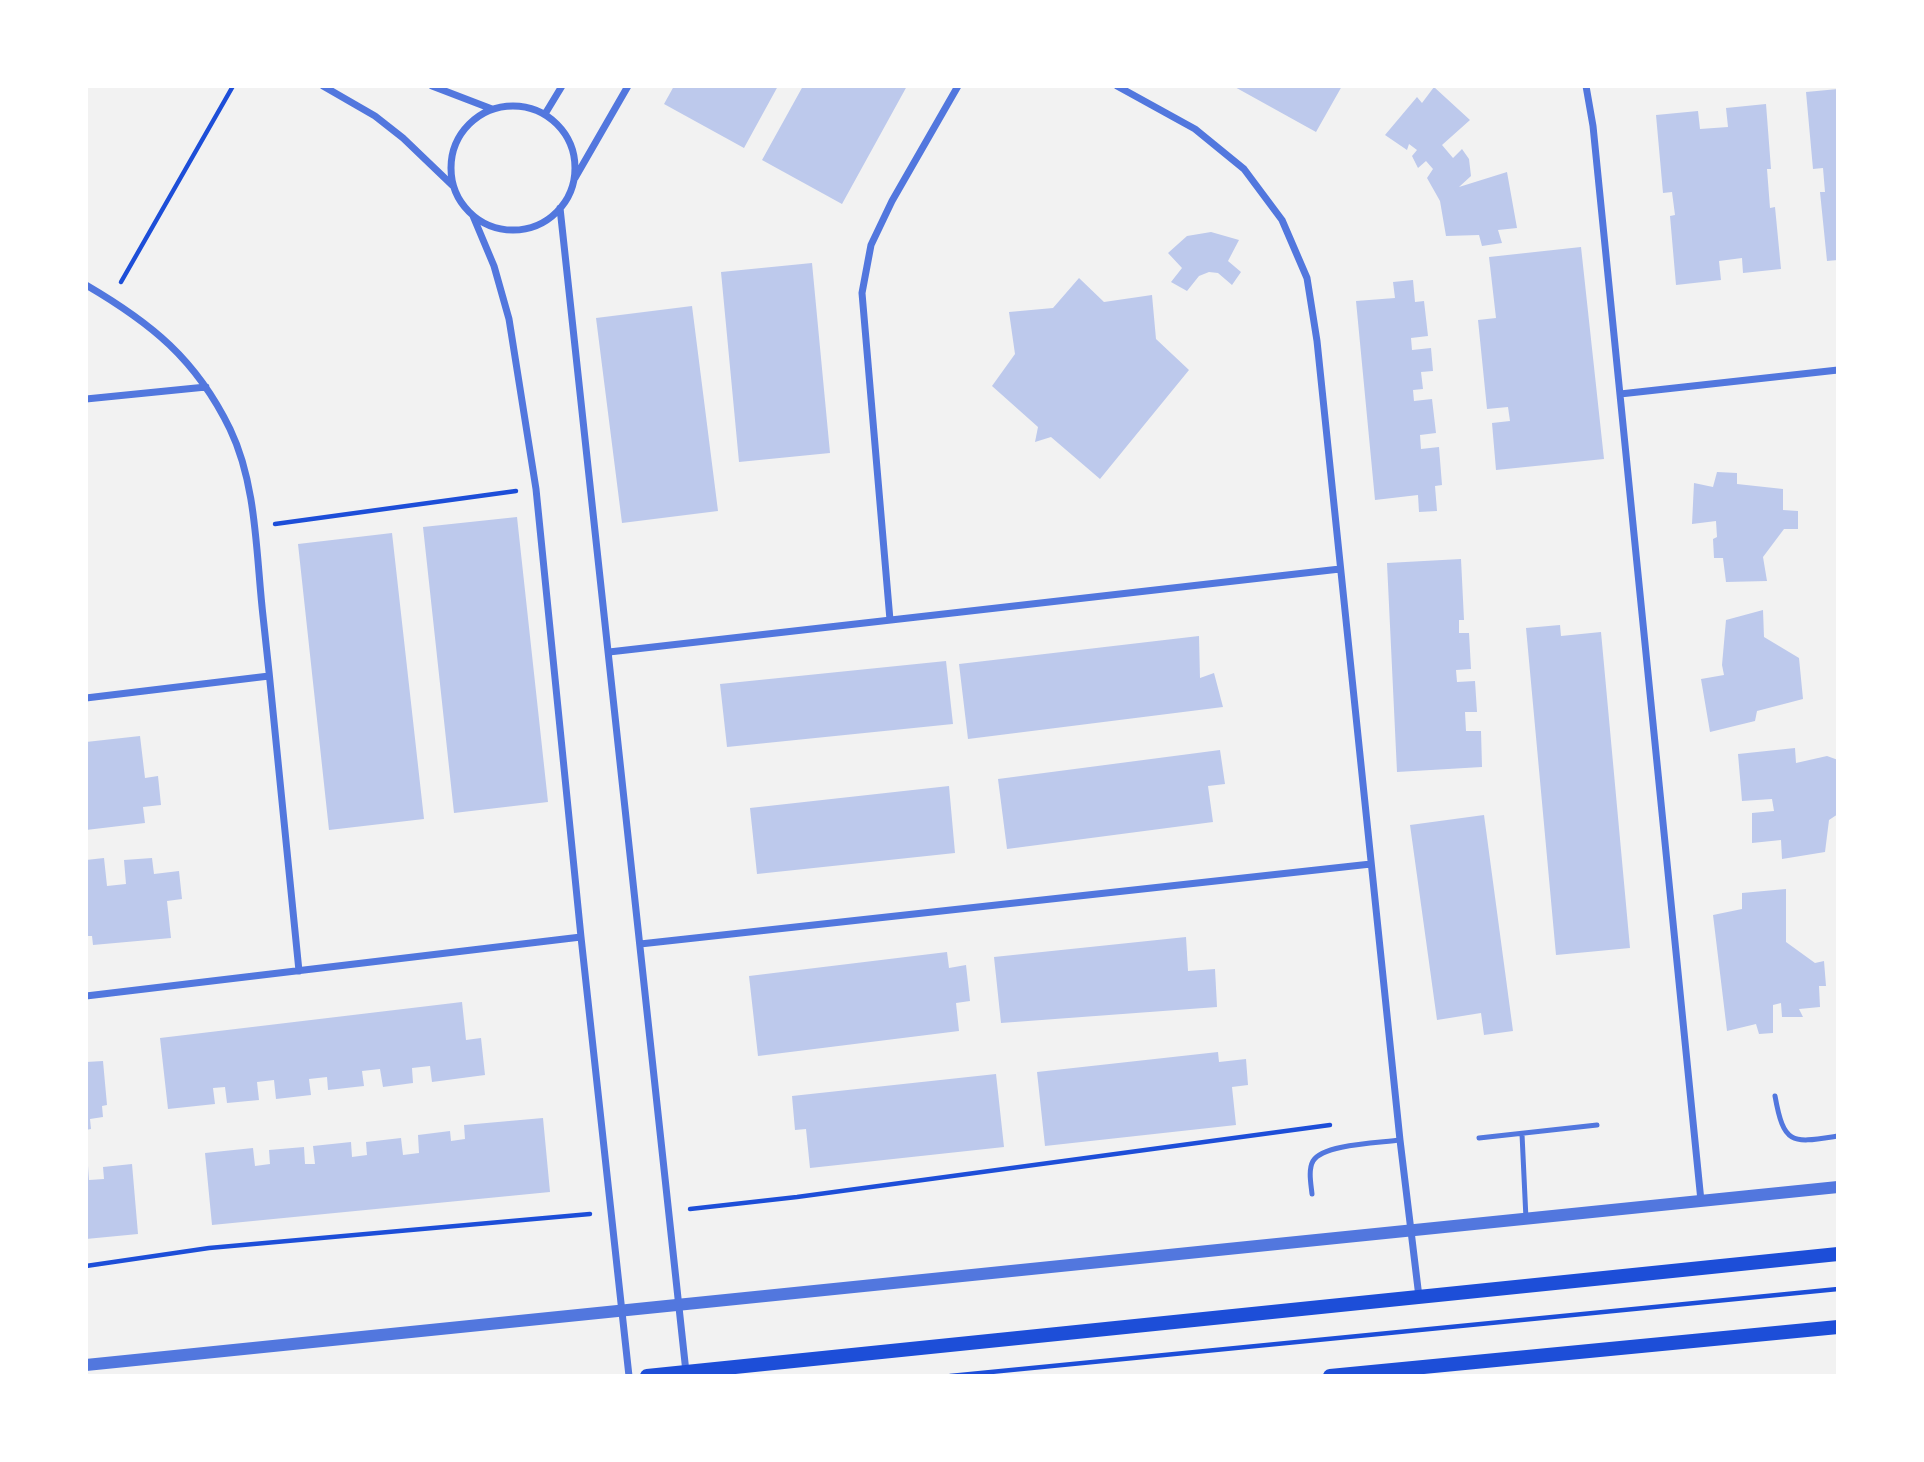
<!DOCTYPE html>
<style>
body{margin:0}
#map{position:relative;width:1924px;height:1462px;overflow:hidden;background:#f2f2f2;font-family:Bitter,serif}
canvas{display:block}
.frame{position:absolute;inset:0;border:88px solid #fff;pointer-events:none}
</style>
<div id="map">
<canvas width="1924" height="1462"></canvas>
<div class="frame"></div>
</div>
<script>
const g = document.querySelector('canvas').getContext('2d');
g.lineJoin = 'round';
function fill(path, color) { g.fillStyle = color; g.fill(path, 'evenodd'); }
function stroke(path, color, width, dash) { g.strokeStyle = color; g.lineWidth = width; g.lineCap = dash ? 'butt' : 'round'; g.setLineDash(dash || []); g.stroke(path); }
const building = new Path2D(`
 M674 86H778L744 148 664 104Z
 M803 86H907L842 204 762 160Z
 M1233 86H1342L1316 132Z
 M1434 87 1470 120 1442 145 1453 158 1462 149 1469 159 1471 176 1459 187 1507 172 1517 228 1498 230 1502 243 1482 246 1479 235 1446 236 1440 201 1427 178 1433 169 1426 161 1418 168 1412 156 1417 150 1409 144 1407 150 1385 135 1417 97 1422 103Z
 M1838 89V260L1827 261 1820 192H1825L1823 168 1813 169 1806 92Z
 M1766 104 1771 169H1767L1770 208 1775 207 1781 269 1743 273 1742 258 1719 261 1721 280 1676 285 1670 216 1675 215 1672 192 1663 193 1656 115 1698 111 1700 129 1728 127 1726 108Z
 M1211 232 1239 240 1228 261 1241 272 1232 285 1218 273 1209 272 1199 276 1187 291 1171 282 1182 268 1168 253 1187 236Z
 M1581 247 1604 459 1496 470 1492 423 1510 421 1508 407 1487 409 1478 320 1496 318 1489 257Z
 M812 263 830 453 739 462 721 272Z
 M1079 278 1104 302 1152 295 1156 339 1189 370 1100 479 1051 437 1035 442 1038 427 992 386 1015 354 1009 312 1053 308Z
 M1413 280 1415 302 1424 301 1428 336 1411 338 1412 350 1431 348 1433 371 1421 372 1423 389 1413 390 1414 401 1432 399 1436 433 1420 435 1421 449 1439 447 1442 485 1435 486 1437 511 1419 512 1418 495 1375 500 1356 301 1395 298 1393 282Z
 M692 306 718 511 622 523 596 318Z
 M1717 472 1737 473V484L1783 489V510L1798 511V529H1784L1763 557 1767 581 1726 582 1723 558H1714L1713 539 1717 537 1716 521 1692 524 1694 483 1713 487Z
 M517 517 548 802 454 813 423 527Z
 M392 533 424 819 329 830 298 544Z
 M1461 559 1464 620H1459V633H1469L1471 669 1456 670 1457 682 1475 681 1477 712H1465L1466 731H1481L1482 767 1397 772 1387 563Z
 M1763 610 1764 637 1799 658 1803 699 1757 711 1755 721 1710 732 1701 679 1724 675 1722 665 1726 620Z
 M1560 625 1561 636 1601 632 1630 948 1556 955 1526 628Z
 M1199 636 1200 678 1214 673 1223 707 968 739 959 664Z
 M946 661 953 724 727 747 720 684Z
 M140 736 145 778 158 776 161 805 143 807 145 823 86 830V742Z
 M1795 748 1796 763 1827 756 1838 760V814L1829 820 1825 852 1782 859 1781 840 1752 843V813L1774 811 1772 799 1742 801 1738 754Z
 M1220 750 1225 784 1208 786 1213 822 1007 849 998 779Z
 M949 786 955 853 757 874 750 808Z
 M1484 815 1513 1031 1484 1035 1481 1013 1437 1020 1410 825Z
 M104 858 107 886 126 884 124 860 152 858 154 874 179 871 182 899 167 901 171 938 93 945 92 936H86V860Z
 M1786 889V942L1815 963 1824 961 1826 986H1819L1820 1007 1799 1009 1803 1017H1782L1781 1003 1773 1005V1033L1759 1034 1756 1024 1727 1031 1713 915 1742 909V893Z
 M1186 937 1188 971 1215 969 1217 1007 1001 1023 994 957Z
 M947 952 949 968 966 965 970 1001 956 1003 959 1031 758 1056 749 976Z
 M462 1002 466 1040 481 1038 485 1075 432 1082 430 1066 412 1068 413 1083 383 1087 380 1069 362 1071 364 1086 328 1090 327 1077 309 1079 311 1095 276 1099 274 1080 257 1082 259 1100 227 1103 225 1087 213 1088 215 1104 168 1109 160 1038Z
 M1218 1052 1219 1062 1246 1059 1248 1085 1232 1087 1236 1125 1045 1146 1037 1072Z
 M103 1061 107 1105 102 1106 103 1117 90 1119 91 1129 86 1130V1062Z
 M996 1074 1004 1147 810 1168 806 1129 795 1130 792 1096Z
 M543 1118 550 1192 212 1225 205 1153 253 1148 255 1166 270 1164 269 1150 304 1147 305 1164H315L313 1146 351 1142 352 1157 367 1155 366 1142 401 1138 403 1155 419 1153 418 1135 450 1131 451 1141 465 1139 464 1125Z
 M132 1164 138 1234 86 1239V1166H88L89 1180 104 1179 103 1167Z`);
const path = new Path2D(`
 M121 282 233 86
 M275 524 516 491
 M690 1209 797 1197 1330 1125
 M86 1266 209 1248 590 1214
 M950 1376 1838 1289`);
const service = new Path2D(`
 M1775 1096C1784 1146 1792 1143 1838 1136
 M1522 1134 1526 1219
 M1479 1138 1597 1125
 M1312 1194C1311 1184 1308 1170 1313 1161 1323 1144 1380 1143 1400 1140`);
const minor = new Path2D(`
 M323 86 375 116 403 138 452 185
 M432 86 492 109
 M1117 86 1195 129 1244 169 1282 220 1307 278 1317 341 1400 1140 1419 1297
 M1586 86 1593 126 1701 1201
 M451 168a62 62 0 1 1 124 0a62 62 0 1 1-124 0Z
 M545 114 562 86
 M575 178 628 86
 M560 208 686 1372
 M473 216 494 266 509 319 536 489 581 937 629 1376
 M86 285C151 323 196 359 230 429 257 485 256 555 263 616 276 734 287 852 299 971
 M1620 394 1838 370
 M86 399 206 387
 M890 620 862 293 871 245 892 201 958 86
 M609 652 1340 569
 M86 698 269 676
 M640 944 1371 864
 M86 996 581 937`);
const tertiary = new Path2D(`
 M86 1365 1838 1187`);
const secondary = new Path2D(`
 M647 1376 1838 1254
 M1330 1376 1838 1327`);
fill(building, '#bdc9ec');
stroke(path, '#1d4ed8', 4.5);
stroke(service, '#5277de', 5);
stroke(minor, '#5277de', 7);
stroke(tertiary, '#5277de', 12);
stroke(secondary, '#1d4ed8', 14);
</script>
